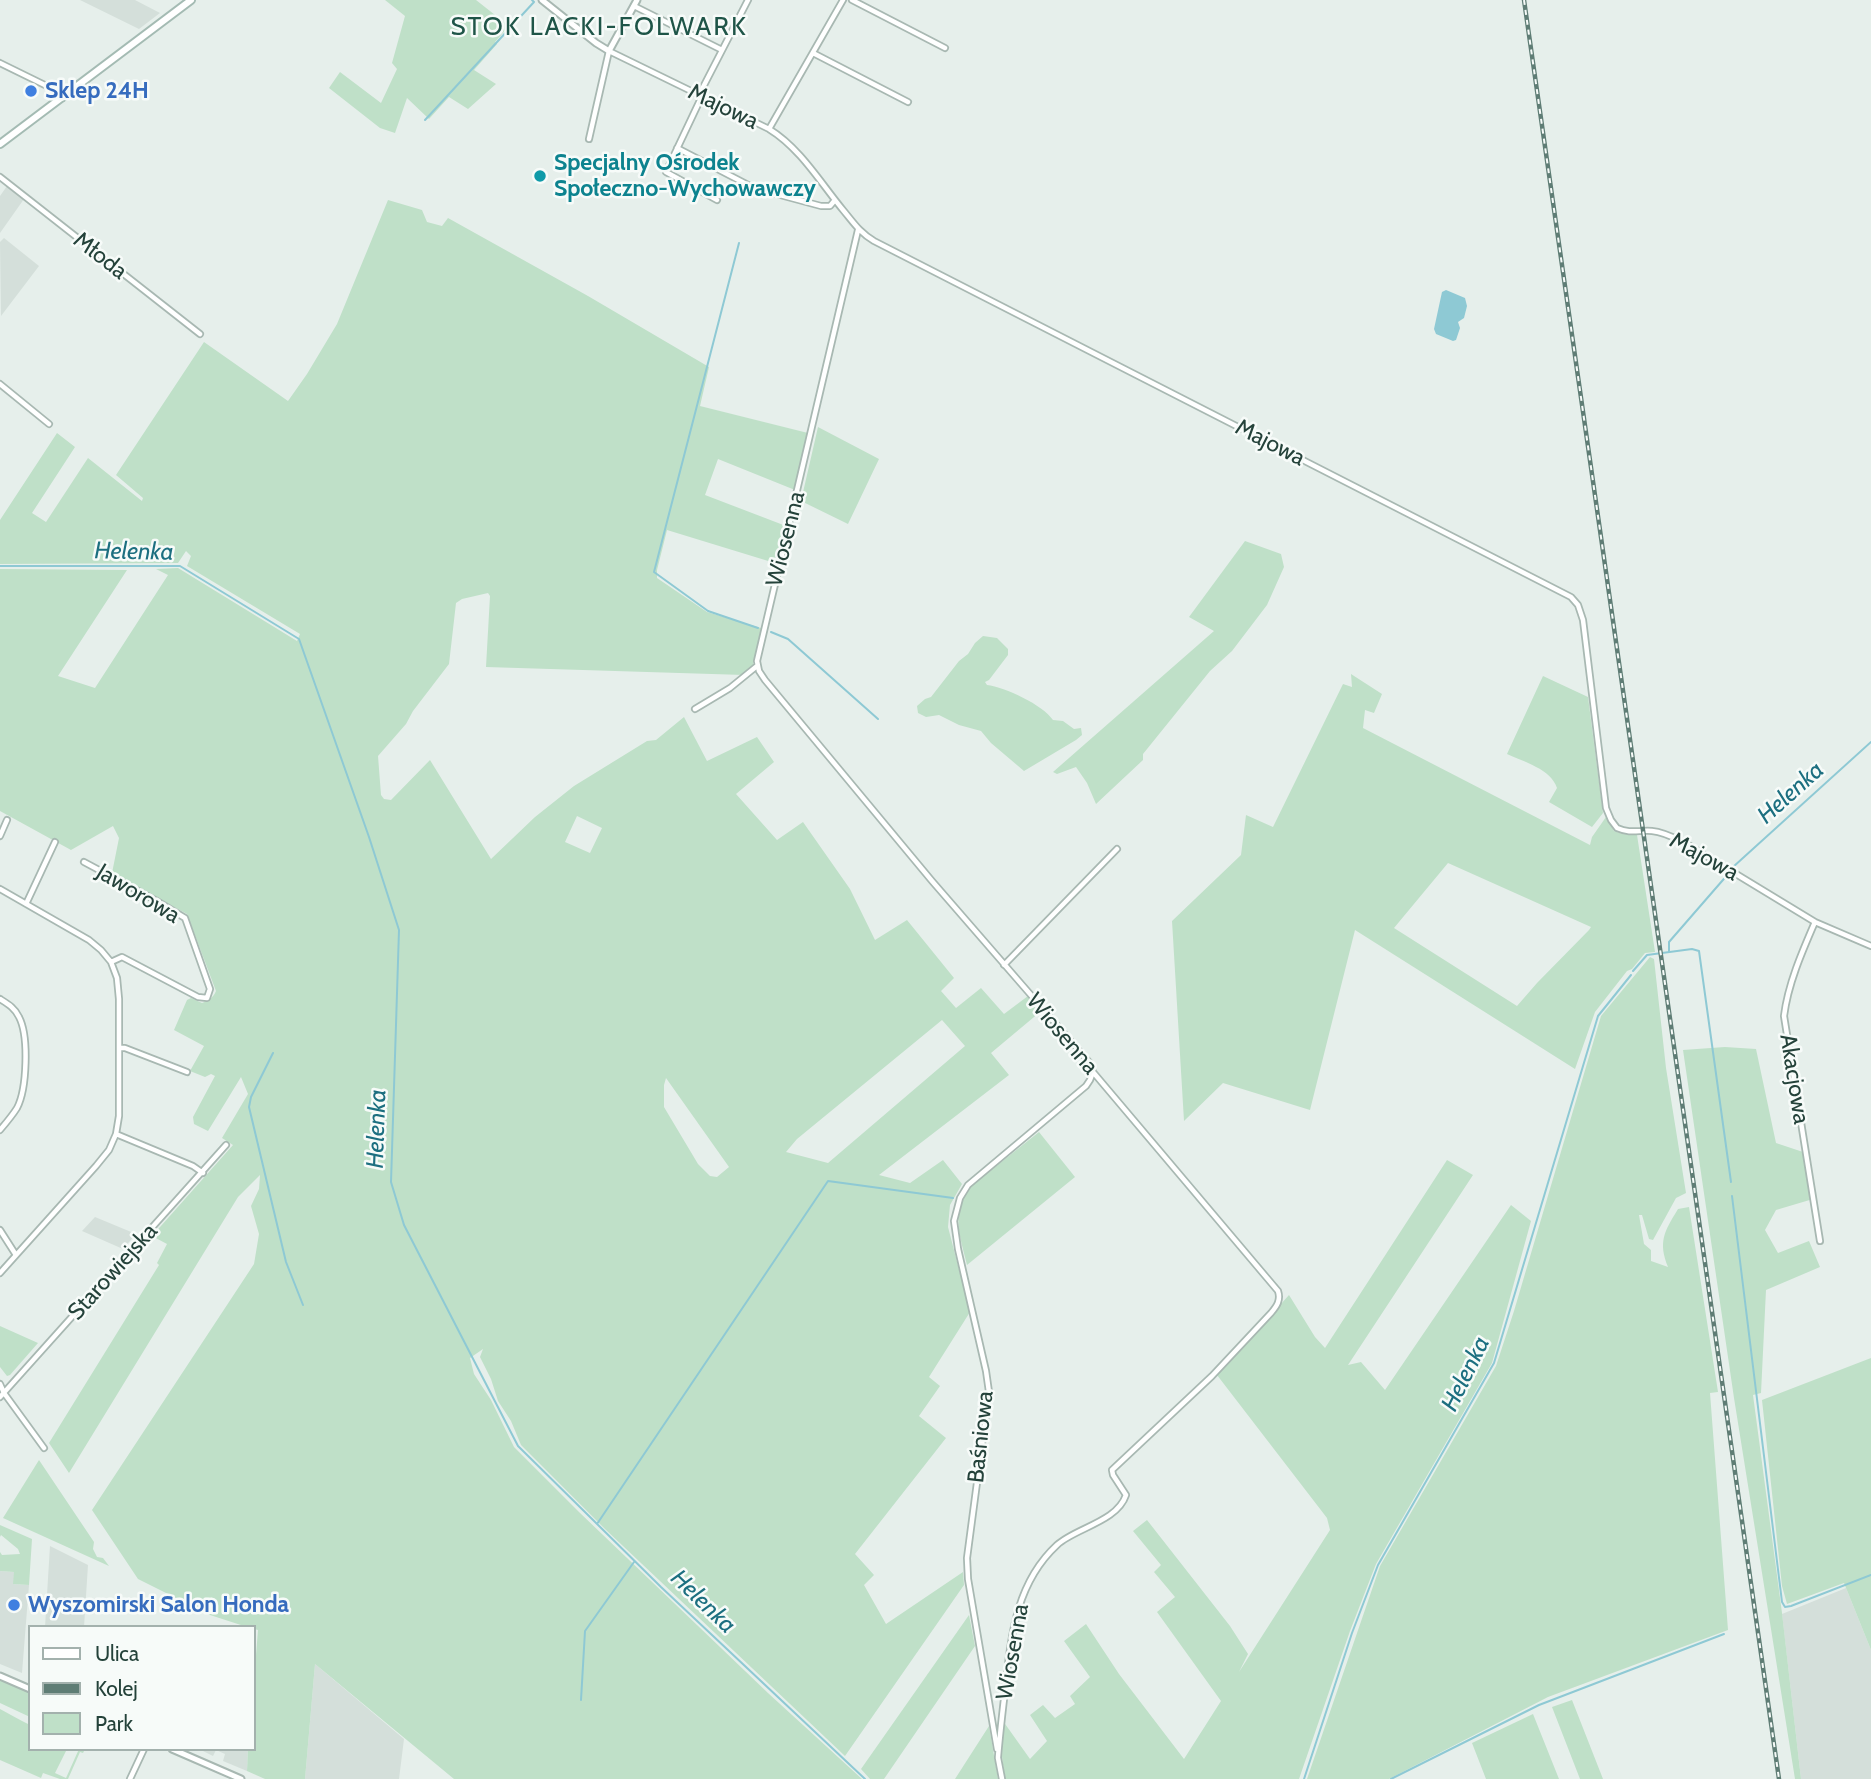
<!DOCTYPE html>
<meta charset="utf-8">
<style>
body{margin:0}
#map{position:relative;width:1871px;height:1779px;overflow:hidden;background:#e6efeb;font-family:Cabin,sans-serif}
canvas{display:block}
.legend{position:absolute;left:28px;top:1625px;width:228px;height:126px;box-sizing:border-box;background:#f7fbf9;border:2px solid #a3b1ad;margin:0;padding:9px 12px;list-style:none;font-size:21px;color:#24423a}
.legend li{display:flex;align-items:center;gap:14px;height:35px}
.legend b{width:35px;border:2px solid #a3b1ad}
</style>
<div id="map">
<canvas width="1871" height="1779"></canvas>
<ul class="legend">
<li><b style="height:9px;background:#fff"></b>Ulica</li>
<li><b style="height:9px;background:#5f7d75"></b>Kolej</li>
<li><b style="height:19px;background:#bfe0c8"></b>Park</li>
</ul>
</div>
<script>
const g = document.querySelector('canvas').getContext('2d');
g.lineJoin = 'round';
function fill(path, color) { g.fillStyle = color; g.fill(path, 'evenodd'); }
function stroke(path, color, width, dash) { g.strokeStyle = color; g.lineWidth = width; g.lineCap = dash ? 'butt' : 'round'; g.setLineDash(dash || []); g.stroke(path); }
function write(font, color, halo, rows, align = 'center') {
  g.font = font + ' Cabin,sans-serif'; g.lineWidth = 5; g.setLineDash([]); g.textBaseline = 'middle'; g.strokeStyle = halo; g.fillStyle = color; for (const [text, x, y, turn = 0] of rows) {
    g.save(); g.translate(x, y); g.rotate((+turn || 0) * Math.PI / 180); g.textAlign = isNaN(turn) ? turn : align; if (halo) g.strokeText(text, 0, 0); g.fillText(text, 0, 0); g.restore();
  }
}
const built = new Path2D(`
 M80 0H135L160 13 139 29Z
 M7 186 24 199 0 233V196Z
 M4 238 39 266 1 316 0 242Z
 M95 1217 136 1234 123 1249 82 1231Z
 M50 1546 88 1565 84 1627H45Z
 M0 1571 14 1572V1584L29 1585 22 1673 0 1664Z
 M1846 1588 1871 1650V1779H1801L1782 1614Z
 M315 1664 404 1739 399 1779H305Z
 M199 1749H248L247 1771 223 1761 225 1754 216 1750 213 1756Z`);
const green = new Path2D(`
 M385 0H476L509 26 495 42 497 44 474 70 496 84 468 109 449 97 429 119 407 98 395 133 380 128 329 88 340 72 381 103 397 69 392 63 405 16Z
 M388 200 422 210 427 222 442 226 448 218 588 296 709 367 700 406 808 433 795 490 718 459 705 495 786 526 778 564 667 530 657 570V578L707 612 761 628 753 665 744 675 486 667 490 596 488 593 462 599 456 603 449 664 413 711 406 724 378 756 381 795 384 799 391 800 430 760 491 859 535 817 574 786 647 741 656 740 684 717 707 761 757 737 774 762 736 794 777 840 803 822 850 889 875 940 907 920 954 978 941 991 956 1008 981 988 1004 1014 1028 996 1040 1012 991 1053 1009 1075 879 1175 910 1183 943 1160 962 1184 950 1205 948 1227 970 1312 929 1377 940 1386 919 1416 946 1438 855 1554 874 1575 864 1585 886 1624 963 1572 964 1585 845 1756 605 1529 521 1445 511 1421 498 1401 491 1379 480 1357 483 1349 470 1358 474 1374 491 1400 514 1447 579 1512 768 1693 862 1779H454L315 1664 305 1779H265L247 1771 248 1749H254V1680L258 1630 254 1629V1627H247L210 1615 138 1579 92 1510 254 1264 259 1234 251 1206 259 1189 260 1175 238 1197 69 1473 49 1443 159 1265 157 1263 167 1244 152 1236 233 1145 222 1138 248 1094 241 1077 208 1131 194 1124 193 1117 215 1076 211 1074 205 1077 190 1071 204 1046 174 1030 187 1000 191 998 202 1003C209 1000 213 998 216 991L187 914 112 873 119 838 113 826 71 850 0 811V569L127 570 58 676 95 688 168 575 156 569 178 568 297 641 300 634 187 566 191 556 186 551 178 563 0 564V520L57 433 75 447 32 513 46 522 88 458 142 501 143 498 116 475 204 342 288 401 307 374 337 324ZM577 816 602 828 590 853 565 842ZM942 1020 965 1046 828 1163 786 1152 797 1139ZM666 1078 729 1167 717 1177 710 1176 698 1164 664 1107V1085Z
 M818 427 879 459 848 524 801 501Z
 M1245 541 1281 554 1284 567 1267 605 1232 651 1210 671 1143 754V760L1096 804 1087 783 1076 767 1057 774 1053 772 1214 631 1189 617Z
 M983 636 997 638 1008 649V655L989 680 985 682 987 685C1005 687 1043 705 1053 720L1063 721 1074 729 1081 728 1082 735 1076 740 1024 771 991 743 981 731 959 725 939 715 926 717 918 713 917 706 925 699 931 697 959 661 968 654 975 643Z
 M1351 674 1382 694 1374 713 1365 710 1363 728 1590 845 1592 837 1606 817 1614 831 1623 834 1637 835 1655 952 1645 953 1632 969 1627 971 1595 1012 1575 1069 1355 930 1310 1110 1223 1083 1184 1121 1172 921 1241 855 1246 815 1273 827 1343 684 1352 687ZM1448 863 1591 927 1589 930 1537 983 1517 1006 1394 928Z
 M1543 676 1588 697 1603 813 1592 827 1549 802 1557 788C1551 769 1524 762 1507 754Z
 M1650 957 1654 959 1666 1068 1686 1193 1676 1198 1653 1240 1649 1239 1642 1215H1639L1644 1244 1651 1250V1261L1668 1267C1658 1242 1664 1232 1678 1209L1689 1207 1718 1392 1710 1393 1728 1630 1548 1697 1389 1779H1307L1380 1566 1496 1366 1514 1311 1601 1016Z
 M1725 1047 1756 1049 1776 1143 1806 1153 1813 1199 1776 1210 1765 1230 1778 1253 1809 1241 1820 1267 1766 1290 1761 1393 1753 1395 1782 1613 1801 1779H1795L1734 1398 1683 1050Z
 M1039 1132 1075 1177 967 1265C960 1234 950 1215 971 1186Z
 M1447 1160 1473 1175 1348 1365 1361 1362 1385 1390 1511 1205 1531 1221 1492 1363 1376 1564 1350 1631 1299 1779H1005L1002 1757 1003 1721 1030 1759 1047 1741 1030 1715 1043 1705 1055 1718 1075 1704 1070 1696 1090 1677 1064 1641 1086 1624 1119 1674 1184 1759 1221 1701 1157 1612 1175 1597 1154 1572 1161 1565 1133 1531 1147 1520 1230 1626 1248 1654 1239 1672 1330 1530 1327 1518 1217 1375 1289 1295 1315 1337 1325 1348Z
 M0 1326 38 1343 10 1375 7 1376 0 1367Z
 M1871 1358V1650L1844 1583 1787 1604 1782 1586 1762 1400Z
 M39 1460 94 1542 93 1549 97 1557 103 1558 109 1566 3 1518Z
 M0 1525 32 1539 29 1585 13 1584 14 1572 0 1571V1552L2 1555 20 1554 18 1549 1 1535 0 1537Z
 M969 1615 975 1646 884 1779H870L861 1769Z
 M0 1680 30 1692V1717L0 1703Z
 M1572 1700 1603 1779H1580L1552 1707Z
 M0 1709C10 1714 19 1720 30 1725V1749H67L55 1773 66 1778 79 1749 84 1751 83 1753 80 1752 68 1779H60L43 1773 41 1778 0 1760Z
 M1533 1714 1559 1779H1486L1472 1743Z
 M989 1726 998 1779H955Z`);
const water = new Path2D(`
 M1446 290 1465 298 1467 306 1464 318 1458 322 1460 328 1456 340 1453 341 1436 334 1434 329 1442 292Z`);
const stream = new Path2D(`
 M425 120 534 2 532 0
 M739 243 654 572 708 611 758 628
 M0 566H180L299 639 369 837 399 930 391 1182 404 1225 518 1446 661 1587 865 1779
 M771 632 788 639 878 719
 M1733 867 1871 742
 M1669 951V942L1729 873
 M1633 971 1647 955 1692 949 1699 951 1731 1182
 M273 1053 251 1097 249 1107 286 1262 303 1305
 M1732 1196 1782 1602 1785 1607 1791 1606 1871 1575
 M597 1524 828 1181 953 1198
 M581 1700 585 1631 634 1562
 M1304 1779 1352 1633 1378 1565 1494 1363 1598 1016 1631 975
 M1391 1779 1539 1705 1724 1634`);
const minor = new Path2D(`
 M852 0 945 48
 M634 6 722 50
 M813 53 908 102
 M0 63 55 90 63 98
 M699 95 748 0
 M702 96 666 172 717 200
 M769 129 843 0
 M589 139 609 51 769 129C800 148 820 182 843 210 853 222 860 233 874 241L1571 597 1578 605 1583 620 1606 808 1611 820 1617 828C1631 834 1638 830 1652 831 1664 832 1675 838 1685 843L1815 922 1871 946
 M677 148 754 188 821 206H830L835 200
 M0 177 200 334
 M858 230 757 661 759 671 765 680 932 881 1089 1062 1093 1072 1278 1291C1281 1300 1277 1306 1271 1313L1212 1376 1112 1470 1113 1475 1126 1495C1117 1522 1075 1528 1057 1545 1018 1581 1011 1632 1006 1682 1003 1707 1000 1732 998 1757
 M0 384 49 424
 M695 709 730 688 757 666
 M0 836 7 820
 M84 862 155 900 185 918 210 989 207 998 198 997 122 957 111 962
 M0 889 89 940 101 950 111 962 117 978 119 999V1116L116 1134 109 1150 96 1166 0 1273
 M26 904 55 842
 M1815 922C1802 952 1788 984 1784 1016L1820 1241
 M1004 965 1117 849
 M0 999C8 1004 15 1008 19 1017 29 1036 27 1089 17 1108 12 1116 6 1123 0 1130
 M119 1048H125L187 1072
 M116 1134 193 1166 203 1173
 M0 1230 16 1255
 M0 1384 4 1393 44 1448
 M0 1397 226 1145
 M997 1749 968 1579 967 1558 989 1392 986 1371 958 1249 954 1221 960 1198 968 1185 1086 1086 1090 1080 1093 1072
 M998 1758 1002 1779
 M130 1779 144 1749`);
const tertiary = new Path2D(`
 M542 0 596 43 609 51 637 0
 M0 1676 30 1689
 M172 1749 241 1779`);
const secondary = new Path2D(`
 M0 144 191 0`);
const rail = new Path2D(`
 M1524 0 1779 1779`);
const markers = [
 [31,91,7,"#3f7fe0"],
 [540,176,7,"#0f9aa8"],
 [14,1605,7,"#3f7fe0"]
];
const shopNames = [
 ["Sklep 24H",45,91],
 ["Wyszomirski Salon Honda",28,1605]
];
const streetNames = [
 ["Majowa",723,107,26],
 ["Młoda",100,256,38],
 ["Majowa",1270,443,27],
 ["Wiosenna",786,539,-76],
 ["Majowa",1704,857,29],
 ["Jaworowa",138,894,31],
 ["Wiosenna",1062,1034,50],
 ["Akacjowa",1794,1079,81],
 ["Starowiejska",113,1272,-48],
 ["Baśniowa",981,1437,-84],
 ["Wiosenna",1013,1652,-80]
];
const cultureNames = [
 ["Specjalny Ośrodek",554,163],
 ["Społeczno-Wychowawczy",554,189]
];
const waterNames = [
 ["Helenka",134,552,1],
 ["Helenka",1791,793,-42],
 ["Helenka",377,1129,-88],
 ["Helenka",1466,1374,-64],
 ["Helenka",703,1602,44]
];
const quarterNames = [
 ["STOK LACKI-FOLWARK",599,27]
];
fill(built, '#d4dfda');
fill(green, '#bfe0c8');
fill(water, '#8ec9d4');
stroke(stream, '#8ec9d4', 2);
stroke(minor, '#a8b8b2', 8);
stroke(tertiary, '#a8b8b2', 9);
stroke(secondary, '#a4bbb3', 10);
stroke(minor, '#fff', 4.5);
stroke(tertiary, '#fff', 5);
stroke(secondary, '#fff', 6);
stroke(rail, '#5f7d75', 4.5);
stroke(rail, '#f7fbf9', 2, [5]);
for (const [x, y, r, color] of markers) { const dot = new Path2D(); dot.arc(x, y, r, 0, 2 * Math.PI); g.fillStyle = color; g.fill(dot); stroke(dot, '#f7fbf9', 2.5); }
write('bold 23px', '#366cbe', '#f7fbf9', shopNames, 'left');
write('23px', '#24423a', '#f7fbf9', streetNames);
write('bold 23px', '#0d838f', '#f7fbf9', cultureNames, 'left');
write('italic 24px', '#1c6f80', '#f7fbf9', waterNames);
g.letterSpacing = '2px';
write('26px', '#1f5548', '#f7fbf9', quarterNames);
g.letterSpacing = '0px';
</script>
